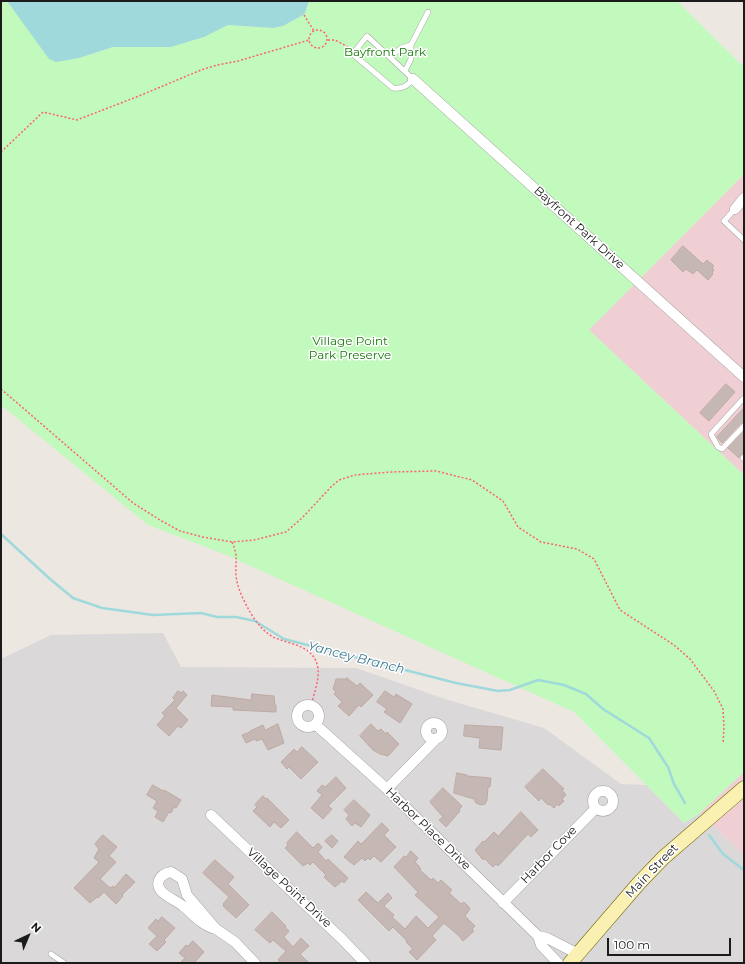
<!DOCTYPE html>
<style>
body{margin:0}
#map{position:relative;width:745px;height:964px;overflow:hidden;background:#ede7e1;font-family:Montserrat,sans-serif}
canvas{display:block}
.frame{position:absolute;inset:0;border:2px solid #1b1b1b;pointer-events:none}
.north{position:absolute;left:8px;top:916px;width:40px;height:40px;-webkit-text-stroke:3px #fff;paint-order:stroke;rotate:44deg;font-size:11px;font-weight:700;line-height:16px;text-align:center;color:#1b1b1b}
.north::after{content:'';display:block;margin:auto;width:14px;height:18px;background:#1b1b1b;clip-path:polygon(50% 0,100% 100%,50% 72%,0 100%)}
.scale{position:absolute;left:607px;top:938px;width:124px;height:18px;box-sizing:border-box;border:2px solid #1b1b1b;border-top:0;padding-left:5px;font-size:12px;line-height:14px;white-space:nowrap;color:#1b1b1b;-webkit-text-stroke:3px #fff;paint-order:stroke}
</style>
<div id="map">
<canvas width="745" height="964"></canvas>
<div class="frame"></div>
<div class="north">N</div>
<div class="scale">100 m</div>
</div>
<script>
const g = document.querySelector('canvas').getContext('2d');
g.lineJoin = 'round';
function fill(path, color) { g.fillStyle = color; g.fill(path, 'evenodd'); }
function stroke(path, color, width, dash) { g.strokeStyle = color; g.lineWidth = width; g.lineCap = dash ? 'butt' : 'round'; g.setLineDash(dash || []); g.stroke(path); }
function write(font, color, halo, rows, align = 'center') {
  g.font = font + ' Montserrat,sans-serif'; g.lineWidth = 3; g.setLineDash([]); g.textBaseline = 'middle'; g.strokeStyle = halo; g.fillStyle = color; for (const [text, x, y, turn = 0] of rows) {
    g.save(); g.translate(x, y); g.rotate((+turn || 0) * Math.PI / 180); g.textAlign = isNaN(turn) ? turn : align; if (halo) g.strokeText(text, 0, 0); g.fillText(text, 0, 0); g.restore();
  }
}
const residential = new Path2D(`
 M163 633 181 667 356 668 445 699 544 728 621 784 646 785 684 823 700 813 744 855V963H1V659L51 635Z`);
const commercial = new Path2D(`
 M744 174V475L589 330Z
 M744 772V855L700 813Z`);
const park = new Path2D(`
 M1 1H7L24 23 79 58 113 47H171L204 37 228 25 273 28 283 26 303 15 305 13 309 1H677L744 67V174L589 330 744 475V772L700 813 684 823 574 712 224 554 148 525 1 405Z`);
const water = new Path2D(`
 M7 1H309L305 13 303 15 283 26 273 28 228 25 204 37 171 47H113L79 58 56 62 49 59Z`);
const stream = new Path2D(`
 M1 534 50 579 73 598 102 608 153 615 201 613 217 617H236L255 621 284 639 456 683 498 691 510 690 538 680 564 685 586 694 603 709 649 738 668 767 674 784 685 803
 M709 835 723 854 744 870`);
const building = new Path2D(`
 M683 246 703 264 707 260 714 266 712 268 714 270 712 273 713 274 708 280 697 270 693 274 686 269 683 272 671 260Z
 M726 384 735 392 709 421 700 413Z
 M744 408V422L741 423 722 443 717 437Z
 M744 432V453L741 454 739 458 728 448Z
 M347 678 357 686 360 683 373 695 361 707 359 705 349 716 338 706 342 702 334 694 336 692 333 689 336 679H346Z
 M178 691 181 693 183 691 187 695 176 708 188 720 181 728 178 726 169 736 157 725 165 716 162 713 175 700 173 698Z
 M385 691 394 697 396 694 412 704 400 723 384 712 387 709 377 702Z
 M252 694 274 696 275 705H276V712L233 710V707L211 706 212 695 251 700Z
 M278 724 284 743 268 750 262 739 256 741 255 739 246 743 242 735 250 732V731L263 725 265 730Z
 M371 724 378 731 381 729 386 734 387 732 399 744 388 756 380 754 373 750 360 736Z
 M465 725 503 727 501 750 479 748 480 738 464 736Z
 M302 747 318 762 301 779 289 767 287 769 281 762 294 749 297 752Z
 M543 769 564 789 562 790 566 795 562 799 564 801 559 806 557 804 554 808 549 804 548 805 541 798 539 801 525 787Z
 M457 773 467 775V776L491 778 490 787H488L487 800 485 804 481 805 476 803 474 799 454 793Z
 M336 777 346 788 328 806 332 809 323 819 311 808 322 795 317 791 322 785 325 787Z
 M153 785 163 791 164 790 181 800 176 808 174 807 171 813 169 812 163 822 155 817 158 811 153 808 157 801 147 795Z
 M443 788 462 806 459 810 460 811 446 827 439 820 443 817 430 802Z
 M263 796 266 799 267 798 289 820 281 828 274 822 270 827 253 811 257 807 255 805Z
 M354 800 370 815 361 827 355 823 352 826 346 819 349 815 344 810Z
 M521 812 538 830 531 837 528 834 498 866 496 864 493 867 484 858 483 860 475 850 483 841 484 842 494 832 498 836Z
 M382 823 389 830 384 835 396 847 381 862 374 856 370 860 368 858 365 861 362 858 354 865 344 857 358 841 361 844Z
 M297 832 313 848 318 843 322 847 318 852 326 861 328 859 348 878 344 883 342 881 335 887 324 877 326 875 313 862 310 865 308 863 303 866 285 848 288 845 287 843Z
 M103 835 117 847 109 856 116 862 100 879 110 888 113 886 114 888 126 874 135 882 122 895 123 896 116 904 104 892 98 898 97 897 90 903 74 888 99 862 94 858 99 849 95 844Z
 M332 835 338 841 332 848 325 841Z
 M411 851 418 858 415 862 419 866V867L421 869 420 870 431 880 433 878 438 883 441 880 452 890 449 893 461 904 464 902 469 907 470 909 465 916 475 926 472 929 474 931 463 941 459 936 444 923 432 936 436 940 417 960 409 952 413 949 406 942 407 941 393 927 389 931 358 900 366 892 378 903 388 893 392 898 384 906 394 915 392 917 405 929 416 916 428 928 439 917 415 895 418 892 394 867 404 856 406 857Z
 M215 860 234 877 228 884 249 905 236 918 223 906 224 905 223 904 229 897 203 873Z
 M272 912 286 926 285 927 289 931 284 937 293 947 301 938 309 946 300 954 309 963H281L278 960 286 951 273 940 270 943 255 930Z
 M162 917 175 928 164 940 166 942 157 951 149 944 157 936 148 928 156 919 158 921Z
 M193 941 204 952 194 963H180L185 958 179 953 186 945 188 946Z`);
const path = new Path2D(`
 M304 15 314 31
 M309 39a9 9 0 1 1 18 0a9 9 0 1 1-18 0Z
 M328 40H335L350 48
 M1 152 43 112 77 120 139 96 201 70 217 65 238 61 309 40
 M1 389 133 503 160 520 180 531 203 537 232 542 254 540 286 532 302 518 331 487 339 480 355 475 390 472 436 471 472 480 503 501 518 527 541 542 577 549 594 559 620 610 674 645 690 659 714 691 723 709 724 727 723 744
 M232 542C239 558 235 560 236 575 237 588 244 601 250 612 256 622 263 631 273 637 291 645 315 645 318 669 319 681 314 694 311 705`);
const lane = new Path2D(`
 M367 36 413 79C407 86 403 89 393 88L354 55 355 51Z
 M390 57 401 48 411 45
 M405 71 411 59V45L428 12
 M735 209 724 221 744 240
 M744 398 711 434 718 447 722 449 744 426
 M743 458 744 457
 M51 954 64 963`);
const street = new Path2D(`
 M413 79 744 377
 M735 209 744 198
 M297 716a11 11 0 1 1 22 0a11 11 0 1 1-22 0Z
 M426 731a8 8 0 1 1 16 0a8 8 0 1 1-16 0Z
 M315 724 387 789 538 936 541 945 558 963
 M387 789 435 740
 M593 801a10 10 0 1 1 20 0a10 10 0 1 1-20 0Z
 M211 815 342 939 365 963
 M171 872 182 879 187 895 216 929C202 926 193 914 183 906 175 899 154 893 159 880 161 875 166 873 171 872Z
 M503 903 596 808
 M216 929 235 942 255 963
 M538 936 547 938 578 954`);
const secondary = new Path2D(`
 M570 963 639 883 663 858 744 788`);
const parkNames = [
 ["Bayfront Park",385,52],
 ["Village Point",350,341],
 ["Park Preserve",350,355]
];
const streetNames = [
 ["Bayfront Park Drive",579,228,42],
 ["Harbor Place Drive",428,829,44],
 ["Harbor Cove",549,855,-46],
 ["Main Street",652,871,-46],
 ["Village Point Drive",289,888,43]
];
const waterNames = [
 ["Yancey Branch",356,658,14]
];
fill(residential, '#dad8d9');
fill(commercial, '#efcfd4');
fill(park, '#c2f9bc');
fill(water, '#a0d9dc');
stroke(stream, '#a0d9dc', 2.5);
fill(building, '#c5b8b4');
stroke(building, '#bfaaa3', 1);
stroke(lane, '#a2a2a2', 6);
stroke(street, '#a2a2a2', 11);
stroke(secondary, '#716804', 15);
stroke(path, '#fa6471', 1.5, [2, 2]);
stroke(lane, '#fff', 5);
stroke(street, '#fff', 10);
stroke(secondary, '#f9f0b2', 14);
write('12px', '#16790a', '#fff', parkNames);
write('12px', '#1b1b1b', '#fff', streetNames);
write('italic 13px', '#407a94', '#fff', waterNames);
</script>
